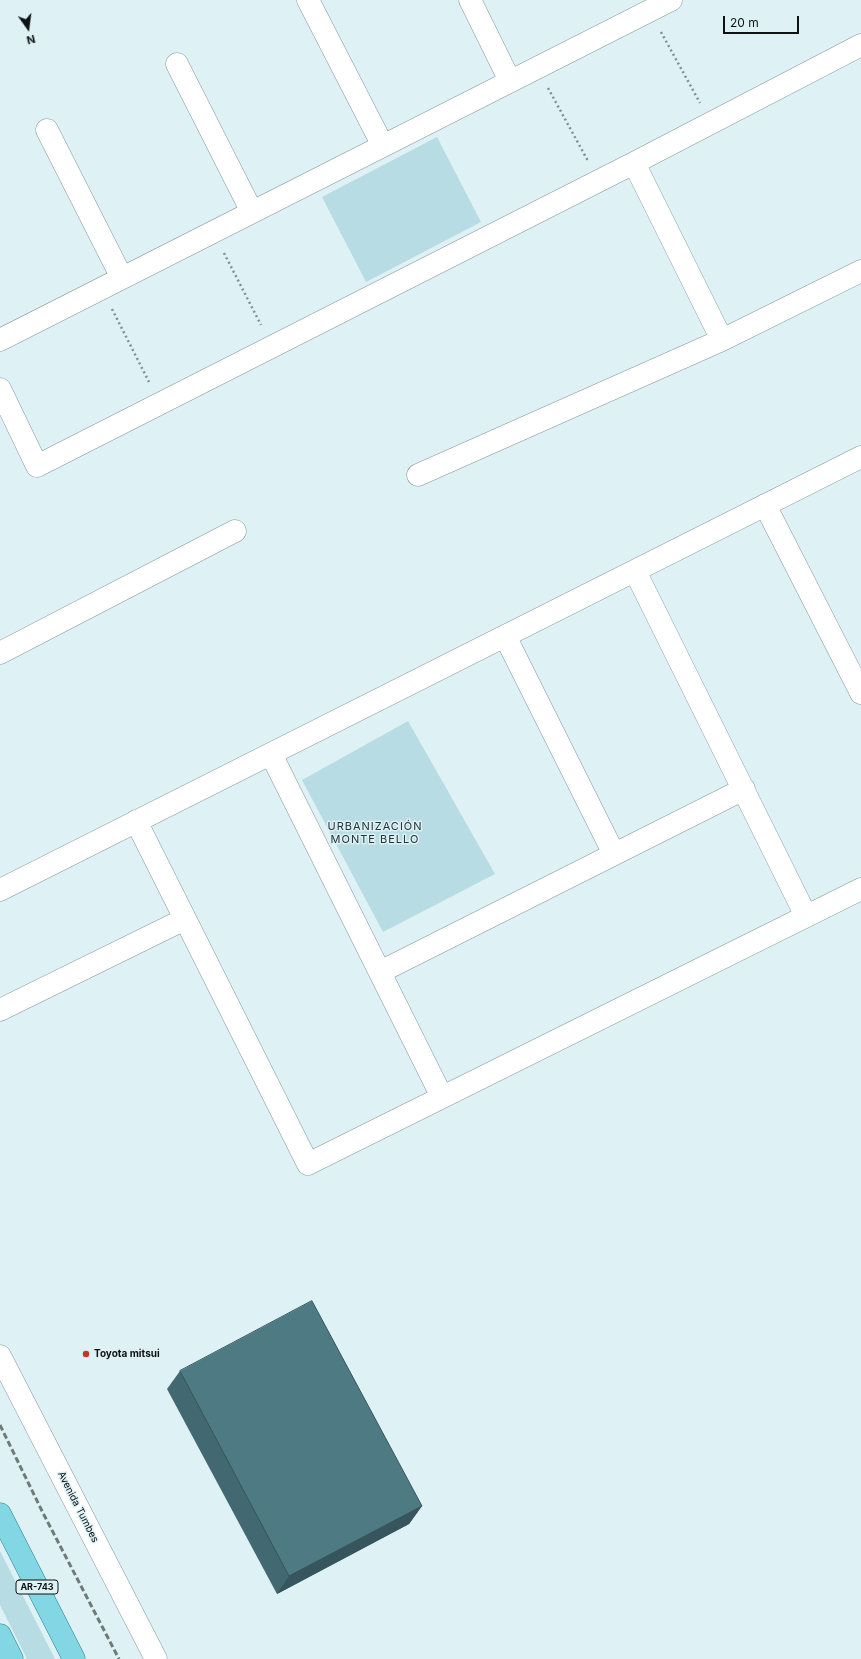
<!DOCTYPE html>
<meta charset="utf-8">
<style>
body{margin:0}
#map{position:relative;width:861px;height:1659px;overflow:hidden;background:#def1f5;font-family:Inter,sans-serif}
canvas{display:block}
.north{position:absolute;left:8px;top:8px;width:40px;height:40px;-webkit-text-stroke:3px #def1f5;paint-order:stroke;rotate:166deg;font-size:11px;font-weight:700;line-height:16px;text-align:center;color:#0d1314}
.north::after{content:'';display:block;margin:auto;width:14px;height:18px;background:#0d1314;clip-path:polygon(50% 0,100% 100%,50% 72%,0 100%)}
.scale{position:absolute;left:723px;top:16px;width:76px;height:18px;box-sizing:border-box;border:2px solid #0d1314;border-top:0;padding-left:5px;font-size:12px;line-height:14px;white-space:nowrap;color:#0d1314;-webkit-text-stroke:3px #def1f5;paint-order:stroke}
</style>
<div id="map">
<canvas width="861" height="1659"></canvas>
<div class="north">N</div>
<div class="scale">20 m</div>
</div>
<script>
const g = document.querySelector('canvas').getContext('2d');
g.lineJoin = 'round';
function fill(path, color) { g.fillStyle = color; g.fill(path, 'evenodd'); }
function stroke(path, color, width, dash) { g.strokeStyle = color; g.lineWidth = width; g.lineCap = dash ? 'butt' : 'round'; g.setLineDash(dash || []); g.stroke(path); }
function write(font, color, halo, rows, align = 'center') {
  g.font = font + ' Inter,sans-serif'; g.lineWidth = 3; g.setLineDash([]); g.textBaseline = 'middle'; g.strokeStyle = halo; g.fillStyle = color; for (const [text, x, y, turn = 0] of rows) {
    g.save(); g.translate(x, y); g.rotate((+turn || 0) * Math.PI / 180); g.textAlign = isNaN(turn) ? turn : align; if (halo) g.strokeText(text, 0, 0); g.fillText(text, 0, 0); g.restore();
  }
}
const green = new Path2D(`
 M437 137 481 222 366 282 322 197Z
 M408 721 495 874 383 932 302 780Z
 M0 1551 55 1659H27L0 1605Z`);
const path = new Path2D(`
 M661 32 700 103
 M548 88 588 161
 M224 253 261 325
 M112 309 149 382`);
const minor = new Path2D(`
 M308 0 383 146
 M470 0 510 81
 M177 64 252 212
 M47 130 122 278
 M634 163 722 340
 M0 340 671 0
 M0 389 37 466 634 163 861 45
 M418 475 722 340 861 271
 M765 505 861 693
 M635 571 806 916
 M505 636 614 854
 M0 653 235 531
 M271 754 442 1097
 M136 821 308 1164 861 889
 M0 890 861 457
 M380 972 744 789
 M0 1010 185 919
 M0 1356 156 1659`);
const major = new Path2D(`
 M0 1514 74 1659
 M0 1635 12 1659`);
const rail = new Path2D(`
 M0 1425 43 1513 119 1659`);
const wall = new Path2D(`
 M180 1371 422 1506 409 1524 277 1594 167 1389Z`);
const shadedWall = new Path2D(`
 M422 1506 409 1524 277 1594 289 1576Z`);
const building = new Path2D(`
 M312 1301 422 1506 289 1576 180 1371Z`);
const markers = [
 [86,1354,4,"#c33724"]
];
const shields = [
 [37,1587,42]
];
const shieldNames = [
 ["AR-743",37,1587]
];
const poiNames = [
 ["Toyota mitsui",94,1354]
];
const streetNames = [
 ["Avenida Tumbes",78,1507,63]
];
const neighbourhoodNames = [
 ["URBANIZACIÓN",375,827],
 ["MONTE BELLO",375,840]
];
fill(green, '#b8dce3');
stroke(minor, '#85979a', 23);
stroke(major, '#24808e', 23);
stroke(path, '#839093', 2.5, [2, 3]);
stroke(minor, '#fff', 22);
stroke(major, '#83d6e3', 22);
stroke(rail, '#6e7a7c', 3, [6, 3]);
fill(wall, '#426971');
fill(shadedWall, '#36555c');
fill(building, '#4d7a83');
stroke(building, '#36555c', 1);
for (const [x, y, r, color] of markers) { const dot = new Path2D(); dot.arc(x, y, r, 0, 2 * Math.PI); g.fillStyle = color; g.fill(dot); stroke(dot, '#def1f5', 1.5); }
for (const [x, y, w] of shields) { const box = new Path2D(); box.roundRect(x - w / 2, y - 7, w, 14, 3); g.fillStyle = '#def1f5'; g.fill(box); stroke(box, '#0d1314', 1); }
write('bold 9px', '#0d1314', null, shieldNames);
write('bold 10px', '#0d1314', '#def1f5', poiNames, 'left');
write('10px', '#0d1314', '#def1f5', streetNames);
g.letterSpacing = '1px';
write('11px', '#243336', '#def1f5', neighbourhoodNames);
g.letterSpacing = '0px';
</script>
